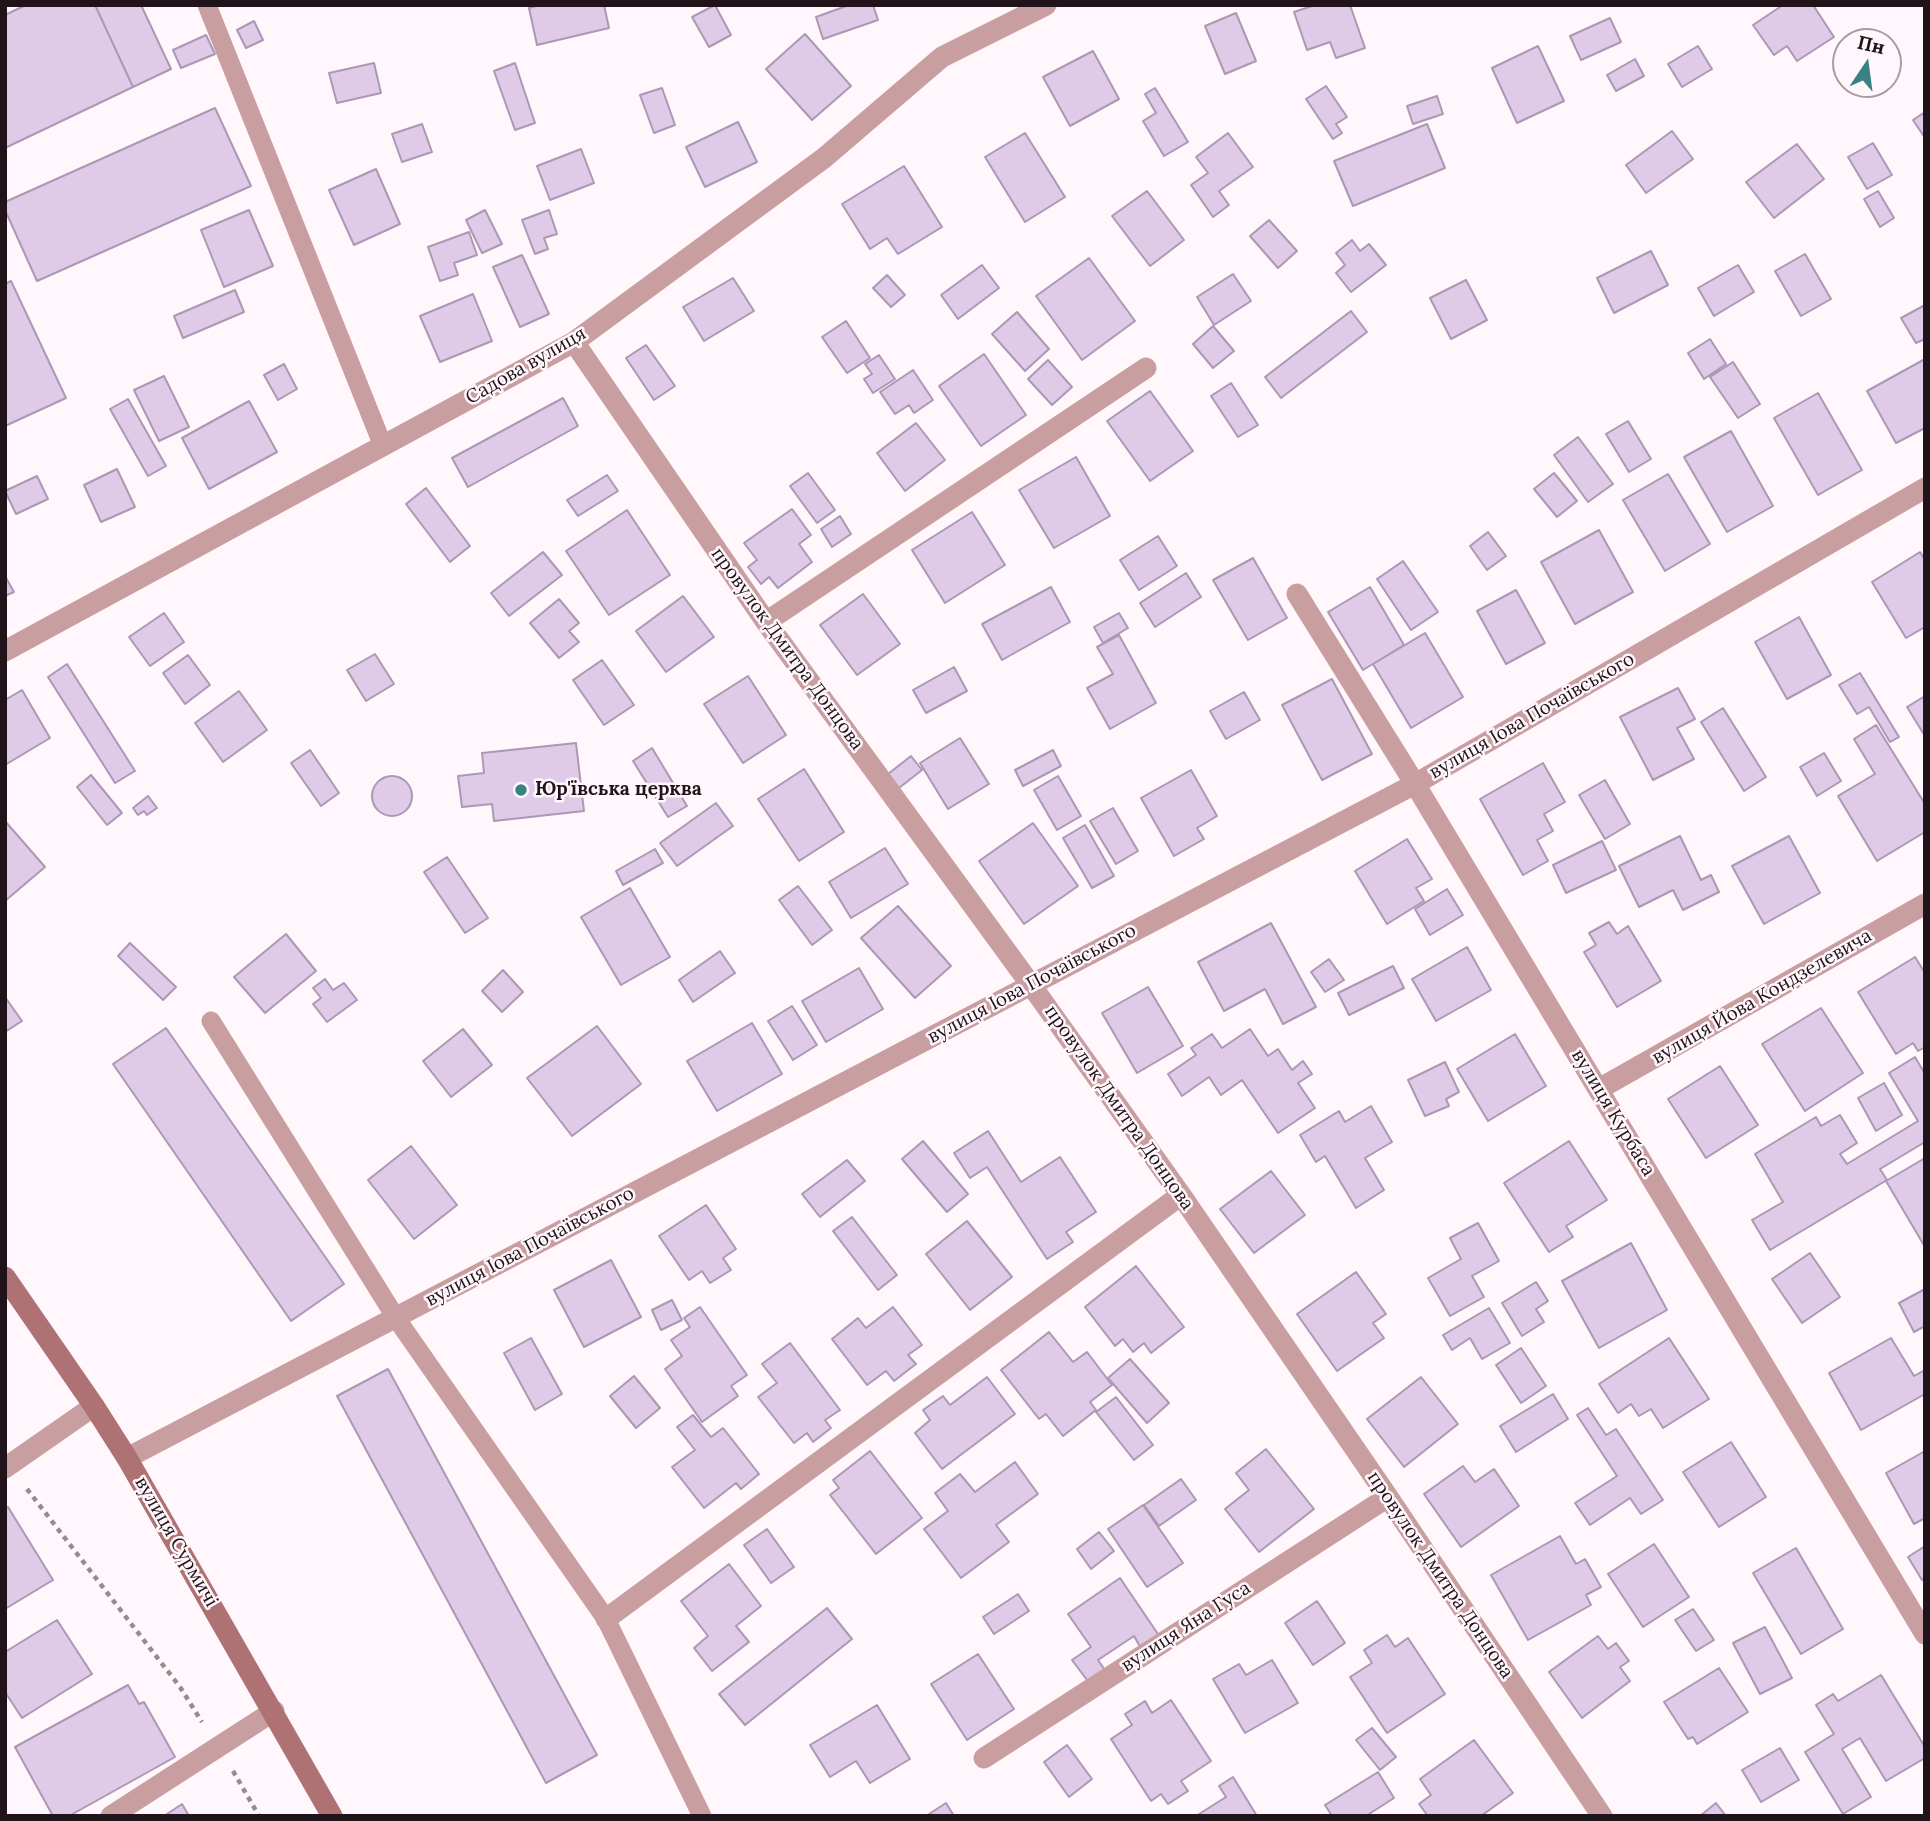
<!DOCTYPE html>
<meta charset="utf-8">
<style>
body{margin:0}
#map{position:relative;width:1930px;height:1821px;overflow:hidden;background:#fff7fb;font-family:Lora,serif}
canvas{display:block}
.frame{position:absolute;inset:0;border:7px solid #20141a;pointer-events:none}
.north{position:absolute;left:1832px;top:28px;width:70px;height:70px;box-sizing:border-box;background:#fff7fb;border:2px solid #a69ca1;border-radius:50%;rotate:13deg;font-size:19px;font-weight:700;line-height:28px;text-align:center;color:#20141a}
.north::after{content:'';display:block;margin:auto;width:24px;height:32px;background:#398182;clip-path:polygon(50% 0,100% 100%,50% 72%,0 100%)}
</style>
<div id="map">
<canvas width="1930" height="1821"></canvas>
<div class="frame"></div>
<div class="north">Пн</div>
</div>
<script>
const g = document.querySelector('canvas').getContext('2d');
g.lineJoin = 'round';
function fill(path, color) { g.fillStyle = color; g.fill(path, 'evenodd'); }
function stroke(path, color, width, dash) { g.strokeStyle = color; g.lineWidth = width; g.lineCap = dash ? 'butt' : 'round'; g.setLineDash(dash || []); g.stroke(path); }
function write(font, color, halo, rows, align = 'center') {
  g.font = font + ' Lora,serif'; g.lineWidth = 5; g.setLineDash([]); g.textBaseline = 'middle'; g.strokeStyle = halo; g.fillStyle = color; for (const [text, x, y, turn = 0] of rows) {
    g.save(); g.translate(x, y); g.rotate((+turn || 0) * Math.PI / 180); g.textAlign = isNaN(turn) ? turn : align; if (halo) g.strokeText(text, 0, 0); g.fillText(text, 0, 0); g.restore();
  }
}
const building = new Path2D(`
 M26 5H95L133 87 5 148V15Z
 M95 5H141L171 69 133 87Z
 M540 5H604L609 28 537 45 529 8Z
 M715 5 731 35 709 47 692 17Z
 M849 5H873L878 20 823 39 816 17Z
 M1315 5H1350L1365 48 1336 58 1330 42 1307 50 1294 12Z
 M1783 5H1813L1834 37 1797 61 1787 46 1774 55 1753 25Z
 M1236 13 1256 61 1225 74 1205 26Z
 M1610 18 1621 42 1581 60 1570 36Z
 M254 21 263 40 246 48 237 30Z
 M805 34 851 86 812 120 766 69Z
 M206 35 215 54 181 68 173 50Z
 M1538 46 1564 101 1517 123 1492 68Z
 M1698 46 1712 69 1682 87 1668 64Z
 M1093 51 1119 99 1070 126 1043 77Z
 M1635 59 1644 76 1616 91 1607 75Z
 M374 63 381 93 337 103 329 73Z
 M515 63 535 123 515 130 494 71Z
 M1326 86 1347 117 1336 124 1342 133 1333 139 1306 99Z
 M662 88 675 125 654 133 640 95Z
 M1155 88 1188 142 1164 156 1143 121 1156 113 1145 94Z
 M1437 96 1443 114 1413 124 1407 106Z
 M215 108 251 186 37 281 5 210V202Z
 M1925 112V138L1913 120Z
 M738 122 757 162 705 187 686 147Z
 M422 124 432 152 402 162 392 134Z
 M1427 124 1445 168 1353 206 1334 161Z
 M1672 131 1693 159 1646 193 1626 165Z
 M1025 133 1065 197 1025 222 985 157Z
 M1228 133 1253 167 1219 191 1229 205 1213 217 1191 185 1208 173 1196 157Z
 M1873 143 1892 175 1867 189 1848 157Z
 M1797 144 1824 179 1774 218 1746 182Z
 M581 149 594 183 550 200 537 166Z
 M904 166 942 227 898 254 887 238 870 249 842 204Z
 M376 169 400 224 354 245 329 190Z
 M1147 191 1184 240 1150 266 1112 216Z
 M1878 191 1894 218 1880 227 1864 199Z
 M249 210 273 266 224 287 201 230Z
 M485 210 502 244 482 253 466 220Z
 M549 210 557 234 544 238 548 249 535 254 522 220Z
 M1269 220 1297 251 1278 268 1250 236Z
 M469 232 477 255 454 263 458 275 440 281 428 247Z
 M1352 240 1360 251 1369 244 1386 265 1351 292 1336 273 1345 265 1336 253Z
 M1651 251 1668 285 1614 313 1597 278Z
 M1805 254 1831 299 1801 316 1775 271Z
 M522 255 549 314 520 327 493 267Z
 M1089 258 1135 321 1082 360 1036 296Z
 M982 265 999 288 958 319 941 295Z
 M1738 265 1754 292 1714 316 1698 288Z
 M1233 274 1251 301 1214 325 1197 297Z
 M887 275 905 295 891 307 873 288Z
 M733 278 754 311 704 341 683 307Z
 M1466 280 1487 320 1451 339 1430 298Z
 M11 281 66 398 5 426V284Z
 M235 290 244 312 183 338 174 316Z
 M473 294 492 341 440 362 420 316Z
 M1925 305V339L1916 343 1901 318Z
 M1351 311 1367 332 1281 398 1265 377Z
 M1017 312 1049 349 1025 371 992 334Z
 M846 321 870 358 847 373 822 337Z
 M1213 326 1234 351 1213 368 1193 344Z
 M1710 339 1726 364 1704 379 1688 353Z
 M646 345 675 386 654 400 626 358Z
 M984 354 1026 415 981 446 939 386Z
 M879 355 895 379 873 393 864 379 872 374 865 364Z
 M1925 359V428L1896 443 1867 391Z
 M1048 360 1072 387 1052 405 1028 379Z
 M1733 362 1760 404 1738 418 1710 377Z
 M284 364 297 389 278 400 264 375Z
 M913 370 933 400 914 413 909 405 895 414 880 392Z
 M164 376 189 427 159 441 134 390Z
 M1231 383 1258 425 1238 437 1211 396Z
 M1150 391 1193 451 1150 481 1107 421Z
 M1818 393 1862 470 1818 495 1774 418Z
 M563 398 578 426 468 487 452 458Z
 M128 399 166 466 148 476 110 409Z
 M249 401 277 452 209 489 182 438Z
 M1628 421 1651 459 1629 472 1606 434Z
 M916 423 945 460 905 491 877 453Z
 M1731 431 1773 506 1727 532 1684 457Z
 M1578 437 1613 484 1588 502 1554 455Z
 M1076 457 1110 516 1054 548 1019 490Z
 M117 469 135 507 101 522 84 485Z
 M808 473 835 510 817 523 790 486Z
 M1554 473 1577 501 1557 517 1534 489Z
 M1668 474 1710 544 1665 571 1623 500Z
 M607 475 618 491 578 516 567 500Z
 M37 476 48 499 16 514 5 491Z
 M426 488 470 546 450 562 406 504Z
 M792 509 811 535 799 544 812 562 778 588 769 577 761 584 748 567 757 560 744 543Z
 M627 510 670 575 609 615 566 551Z
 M972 512 1005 565 945 603 912 550Z
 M840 516 851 534 832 547 821 529Z
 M1599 530 1633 592 1575 624 1541 562Z
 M1488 532 1506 556 1487 570 1470 546Z
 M1158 536 1177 566 1139 590 1120 560Z
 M543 552 562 575 509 616 491 593Z
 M1920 552 1925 560V627L1906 638 1872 582Z
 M1253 558 1287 618 1248 640 1213 580Z
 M1403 561 1438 612 1411 630 1377 579Z
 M1186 573 1201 597 1155 627 1140 603Z
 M5 576 14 592 5 596Z
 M1051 587 1070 622 1002 660 982 624Z
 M1370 587 1404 645 1363 670 1328 612Z
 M1516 590 1545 643 1506 664 1477 611Z
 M863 594 900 644 857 675 820 625Z
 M683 596 714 637 666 672 636 631Z
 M559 599 579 623 569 631 579 642 559 658 530 623Z
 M164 613 184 642 150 666 129 637Z
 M1119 613 1128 628 1103 643 1094 627Z
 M1799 617 1831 675 1787 699 1755 642Z
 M1425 633 1463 697 1411 728 1373 664Z
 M1119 635 1156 703 1110 729 1087 688 1113 674 1097 647Z
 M375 654 394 684 366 701 347 670Z
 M188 655 210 685 185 704 163 673Z
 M602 660 634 705 604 725 573 680Z
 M67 664 135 771 115 783 48 677Z
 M954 667 967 691 926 713 913 690Z
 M1860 673 1899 737 1890 742 1869 707 1857 714 1839 685Z
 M748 676 786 735 743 763 704 704Z
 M1332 679 1372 754 1322 780 1282 705Z
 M1678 688 1695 719 1677 728 1694 759 1653 780 1620 717Z
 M22 690 50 738 5 765V700Z
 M239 691 267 730 223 762 195 723Z
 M1244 692 1260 720 1226 739 1210 711Z
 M1925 696V733H1923L1907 707Z
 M1723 708 1766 777 1744 791 1701 722Z
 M1876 725 1925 804V832L1877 861 1838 796 1875 774 1854 739Z
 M960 738 989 784 948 809 920 763Z
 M576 743 584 811 494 821 492 804 462 807 458 776 484 773 482 753Z
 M652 748 687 806 668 817 633 761Z
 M310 750 339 793 321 806 291 763Z
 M1053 750 1061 766 1023 786 1015 770Z
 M1824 753 1841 781 1817 796 1800 767Z
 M911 756 922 770 899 788 888 774Z
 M1543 763 1565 802 1544 814 1553 831 1537 840 1548 861 1523 875 1480 799Z
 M804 769 844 832 799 861 758 799Z
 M1191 770 1217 816 1197 828 1204 839 1174 856 1141 798Z
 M91 775 122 813 107 825 77 787Z
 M372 796a20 20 0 1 1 40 0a20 20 0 1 1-40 0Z
 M1058 776 1081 816 1057 830 1034 790Z
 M1605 780 1630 824 1605 839 1579 795Z
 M148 796 157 808 147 815 144 811 138 815 133 808Z
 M716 803 733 826 677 866 660 843Z
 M1113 808 1138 851 1116 864 1090 821Z
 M5 821 45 867 5 901Z
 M1033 823 1078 886 1024 924 979 861Z
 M1085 825 1114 876 1092 888 1063 838Z
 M1680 836 1701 880 1711 875 1719 892 1683 910 1673 890 1639 907 1619 866Z
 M1789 836 1820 893 1764 924 1732 866Z
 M1407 839 1432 879 1416 888 1424 901 1387 924 1355 871Z
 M1602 841 1616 870 1566 893 1553 865Z
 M885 848 908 884 851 918 829 882Z
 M655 849 663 863 623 885 616 871Z
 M447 857 488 918 465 933 424 872Z
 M798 886 832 930 812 945 779 900Z
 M630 888 670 957 621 985 581 917Z
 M1447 889 1463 915 1430 935 1415 909Z
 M898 906 951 966 915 998 861 938Z
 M1609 922 1617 934 1628 926 1661 981 1617 1007 1584 952 1596 945 1589 933Z
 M1271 923 1316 1007 1283 1024 1265 989 1224 1011 1198 962Z
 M286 934 316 971 265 1013 234 977Z
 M130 943 176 987 163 1000 118 956Z
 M1467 947 1491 990 1436 1021 1412 979Z
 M720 951 735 973 693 1002 679 980Z
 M1915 957 1925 973V1047L1918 1051 1913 1043 1896 1054 1858 992Z
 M1329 959 1344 980 1325 992 1311 972Z
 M1393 966 1404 988 1349 1015 1338 993Z
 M859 968 883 1009 826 1042 802 1001Z
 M503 970 523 992 502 1012 482 991Z
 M325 979 333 990 344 983 357 1000 327 1022 313 1004 321 998 313 988Z
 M1148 987 1183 1046 1137 1073 1102 1013Z
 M5 997 22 1021 5 1032Z
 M792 1006 817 1045 793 1060 768 1021Z
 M1821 1008 1863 1073 1805 1111 1762 1044Z
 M752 1023 782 1074 717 1111 687 1061Z
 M597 1026 641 1084 572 1136 527 1078Z
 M166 1028 344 1284 291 1321 113 1064Z
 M463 1029 492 1065 451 1097 423 1061Z
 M1250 1029 1268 1056 1278 1049 1292 1070 1303 1061 1312 1074 1298 1083 1315 1108 1278 1133 1242 1080 1221 1095 1209 1077 1182 1096 1168 1074 1196 1055 1191 1048 1212 1034 1222 1048Z
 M1515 1034 1546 1086 1488 1121 1457 1069Z
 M1915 1057 1925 1074V1142L1880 1169 1887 1180 1770 1250 1752 1220 1783 1202 1755 1154 1816 1117 1821 1126 1840 1115 1857 1143 1840 1154 1847 1164 1918 1121 1889 1073Z
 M1445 1062 1459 1092 1446 1099 1449 1106 1425 1116 1408 1080Z
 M1720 1066 1758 1125 1706 1158 1668 1099Z
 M1884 1083 1902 1115 1876 1131 1858 1098Z
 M1371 1106 1392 1142 1365 1158 1384 1190 1356 1208 1325 1156 1316 1162 1300 1135 1339 1111 1345 1122Z
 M988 1131 1021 1182 1060 1157 1096 1212 1066 1232 1073 1242 1047 1259 987 1167 970 1178 954 1153Z
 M923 1141 968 1194 947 1212 902 1159Z
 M1569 1141 1607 1200 1566 1226 1573 1237 1549 1252 1504 1183Z
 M411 1146 457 1205 414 1239 368 1180Z
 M1925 1158V1247L1886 1181Z
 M847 1160 865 1181 820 1217 802 1194Z
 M1271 1171 1305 1215 1254 1253 1220 1209Z
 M706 1205 736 1249 723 1258 731 1270 710 1283 702 1271 689 1280 659 1236Z
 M852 1217 897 1275 878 1290 833 1231Z
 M967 1221 1012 1277 970 1310 926 1254Z
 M1478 1223 1499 1261 1472 1276 1484 1297 1450 1316 1428 1278 1461 1259 1450 1238Z
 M1631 1243 1667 1310 1599 1348 1562 1281Z
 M1810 1253 1840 1297 1802 1323 1772 1279Z
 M611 1260 641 1317 584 1347 554 1290Z
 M1136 1266 1184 1327 1151 1353 1144 1343 1133 1352 1123 1339 1115 1346 1085 1307Z
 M1356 1272 1386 1314 1373 1323 1384 1338 1337 1371 1297 1314Z
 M1536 1282 1548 1301 1536 1309 1544 1322 1522 1336 1502 1303Z
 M1925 1289V1326L1914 1332 1899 1303Z
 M672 1300 682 1320 661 1330 652 1310Z
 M700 1307 747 1375 731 1386 738 1396 702 1422 665 1369 682 1356 671 1340 690 1327 684 1318Z
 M893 1307 922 1345 908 1355 916 1364 894 1381 886 1371 867 1385 832 1339 858 1318 866 1328Z
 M1489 1308 1510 1343 1482 1359 1470 1338 1452 1350 1443 1335Z
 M1049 1332 1073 1362 1087 1352 1112 1385 1090 1402 1096 1410 1063 1436 1046 1414 1039 1419 1001 1370Z
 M531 1338 562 1394 535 1410 504 1353Z
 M1669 1338 1709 1399 1663 1428 1651 1409 1639 1416 1631 1404 1618 1413 1599 1384Z
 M1891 1338 1914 1376 1923 1371 1925 1374V1394L1861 1430 1829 1373Z
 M790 1343 840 1410 825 1420 831 1428 813 1442 807 1433 794 1443 758 1397 777 1383 762 1364Z
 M1521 1348 1546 1386 1521 1403 1496 1365Z
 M1130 1359 1169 1403 1147 1423 1108 1378Z
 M388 1369 597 1755 546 1783 337 1396Z
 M634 1376 660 1408 636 1428 610 1396Z
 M987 1377 1015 1414 942 1469 915 1433 930 1420 923 1410 943 1396 950 1405Z
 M1421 1377 1458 1424 1404 1467 1367 1419Z
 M1553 1394 1568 1419 1516 1452 1500 1426Z
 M1116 1397 1153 1445 1134 1460 1096 1412Z
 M1588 1408 1606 1435 1616 1429 1663 1500 1641 1514 1630 1498 1590 1525 1575 1503 1617 1476 1577 1415Z
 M693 1415 711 1437 723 1428 759 1474 741 1489 736 1483 704 1508 672 1467 695 1450 677 1427Z
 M1731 1442 1766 1497 1719 1527 1683 1472Z
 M1266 1449 1314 1509 1259 1552 1225 1509 1249 1490 1236 1473Z
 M870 1451 922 1518 876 1554 830 1495 839 1488 833 1480Z
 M1925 1451V1518L1914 1524 1886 1473Z
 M1015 1462 1038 1494 996 1525 1009 1542 961 1578 924 1529 948 1511 935 1493 960 1474 975 1492Z
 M1463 1466 1475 1482 1494 1469 1519 1506 1461 1547 1424 1494Z
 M1181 1479 1196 1500 1159 1526 1144 1505Z
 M1143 1505 1183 1563 1147 1587 1108 1529Z
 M8 1507 53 1580 5 1609V1509Z
 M767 1529 794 1567 771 1583 744 1545Z
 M1099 1532 1114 1551 1091 1569 1077 1549Z
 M1560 1536 1576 1564 1585 1559 1601 1587 1586 1595 1591 1605 1528 1640 1491 1575Z
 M1654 1544 1689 1597 1643 1627 1608 1574Z
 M1925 1546V1578L1922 1580 1908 1557Z
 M1796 1548 1843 1629 1801 1654 1753 1573Z
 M729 1564 761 1606 736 1626 749 1642 712 1671 694 1648 708 1636 681 1601Z
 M1120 1578 1160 1637 1142 1650 1134 1636 1098 1660 1107 1673 1090 1684 1072 1660 1091 1647 1068 1614Z
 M1018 1594 1029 1611 994 1634 983 1617Z
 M1317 1601 1345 1643 1313 1665 1285 1623Z
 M827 1608 852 1639 745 1725 719 1694Z
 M1693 1609 1714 1640 1696 1651 1675 1620Z
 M57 1620 92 1674 22 1718 5 1692V1652Z
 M1765 1627 1792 1678 1760 1694 1733 1643Z
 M1387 1635 1395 1647 1408 1638 1445 1694 1387 1733 1350 1677 1372 1663 1364 1650Z
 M1598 1636 1608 1649 1616 1643 1629 1661 1620 1667 1630 1681 1582 1718 1549 1672Z
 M978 1654 1014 1709 967 1740 931 1684Z
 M1272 1660 1298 1703 1245 1733 1213 1679 1239 1664 1246 1675Z
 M1719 1668 1748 1712 1697 1744 1693 1737 1688 1739 1664 1702Z
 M1881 1675 1925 1747V1758L1886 1781 1860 1738 1842 1749 1871 1797 1843 1814 1805 1752 1834 1734 1816 1705 1833 1694 1838 1701Z
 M128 1685 139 1704 144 1702 175 1757 69 1816H53L15 1747Z
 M1171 1700 1211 1761 1181 1781 1188 1791 1168 1804 1161 1794 1151 1801 1111 1739 1132 1725 1125 1714 1145 1701 1152 1713Z
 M877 1705 910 1759 870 1783 856 1761 830 1777 810 1745Z
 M1372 1728 1396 1757 1380 1770 1356 1740Z
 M1474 1740 1513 1793 1481 1816H1428L1419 1804 1431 1795 1420 1779Z
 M1067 1745 1092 1779 1069 1797 1044 1762Z
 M1780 1748 1799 1780 1761 1802 1742 1770Z
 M1378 1772 1394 1798 1366 1816H1332L1325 1805Z
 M1233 1777 1257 1816H1196L1226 1797 1219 1786Z
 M946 1803 954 1816H926Z
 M1716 1803 1726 1816H1700Z
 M182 1804 189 1816H164Z`);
const path = new Path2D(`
 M27 1489 180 1687 202 1722
 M233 1771 259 1816`);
const service = new Path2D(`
 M207 5 383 446
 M211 1021 396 1318 606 1619 702 1816`);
const minor = new Path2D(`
 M574 342 766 622 1031 985 1181 1195 1388 1497 1602 1816
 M1297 594 1415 784 1925 1634
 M766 622 1146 368
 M5 651 574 342 824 158 942 57 1046 5
 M1599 1089 1925 904
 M127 1458 1415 784 1925 488
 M5 1468 94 1406
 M606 1619 1181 1195
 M984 1758 1388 1497
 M111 1816 274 1711`);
const secondary = new Path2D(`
 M5 1277 94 1406 127 1458 332 1816`);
const markers = [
 [521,790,7,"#398182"]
];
const streetNames = [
 ["Садова вулиця",526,366,-30],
 ["провулок Дмитра Донцова",787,649,54],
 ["вулиця Іова Почаївського",1532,716,-30],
 ["вулиця Іова Почаївського",1032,984,-28],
 ["вулиця Йова Кондзелевича",1762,997,-30],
 ["провулок Дмитра Донцова",1119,1108,55],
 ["вулиця Курбаса",1613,1113,59],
 ["вулиця Іова Почаївського",530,1247,-28],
 ["вулиця Сурмичі",176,1542,60],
 ["провулок Дмитра Донцова",1440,1575,56],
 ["вулиця Яна Гуса",1186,1627,-33]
];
const poiNames = [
 ["Юр'ївська церква",535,790]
];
fill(building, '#dfcae8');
stroke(building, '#ac97b4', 2);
stroke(path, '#958b90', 4.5, [5, 5]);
stroke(service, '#c99ea0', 19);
stroke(minor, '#c99ea0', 21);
stroke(secondary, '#ae7174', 21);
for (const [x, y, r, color] of markers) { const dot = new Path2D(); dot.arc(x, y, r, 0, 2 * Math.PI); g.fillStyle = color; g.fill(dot); stroke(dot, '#fff7fb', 2.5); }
write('19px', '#20141a', '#fff7fb', streetNames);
write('bold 19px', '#20141a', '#fff7fb', poiNames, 'left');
</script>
